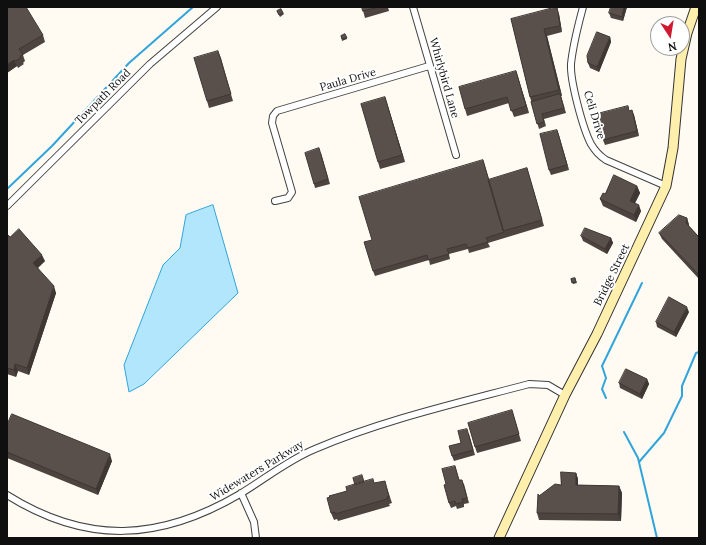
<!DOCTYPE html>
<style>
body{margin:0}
#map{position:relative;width:706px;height:545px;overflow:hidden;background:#fffbf2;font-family:Lora,serif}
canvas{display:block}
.frame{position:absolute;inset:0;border:8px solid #0f0f0f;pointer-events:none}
.north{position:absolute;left:650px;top:16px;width:40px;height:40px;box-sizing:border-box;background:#fff;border:1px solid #9f9f9f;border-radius:50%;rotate:168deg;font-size:11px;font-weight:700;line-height:16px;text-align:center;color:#0f0f0f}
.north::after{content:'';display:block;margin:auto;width:14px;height:18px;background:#ce1930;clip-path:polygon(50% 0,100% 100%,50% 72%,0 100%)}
</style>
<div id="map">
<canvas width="706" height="545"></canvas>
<div class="frame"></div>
<div class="north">N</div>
</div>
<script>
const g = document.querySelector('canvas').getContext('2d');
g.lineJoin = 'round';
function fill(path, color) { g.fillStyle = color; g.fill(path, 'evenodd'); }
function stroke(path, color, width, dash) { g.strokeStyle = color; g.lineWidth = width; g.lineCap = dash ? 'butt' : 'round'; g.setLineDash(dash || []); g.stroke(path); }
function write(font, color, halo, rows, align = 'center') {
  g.font = font + ' Lora,serif'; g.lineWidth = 4; g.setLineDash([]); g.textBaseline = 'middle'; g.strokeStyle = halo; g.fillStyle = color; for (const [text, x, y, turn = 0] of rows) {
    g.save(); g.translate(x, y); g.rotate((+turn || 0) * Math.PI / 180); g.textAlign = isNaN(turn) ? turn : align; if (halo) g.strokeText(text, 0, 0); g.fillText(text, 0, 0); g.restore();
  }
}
const water = new Path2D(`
 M213 205 238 293 144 384 129 392 124 365 163 265 180 248 186 215Z`);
const stream = new Path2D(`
 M7 189 52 146 129 63 193 7
 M606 398 602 389 606 378 602 366 642 283
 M624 432 638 458 657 538
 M639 462 664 433 682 396V386L696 353 699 352`);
const minor = new Path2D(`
 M413 7 456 155
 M583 7C578 26 573 44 571 64 570 81 583 129 591 144 595 151 600 156 606 160L666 186
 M275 201 288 198 292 192 272 123 273 116 277 111 429 66
 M7 206 150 64 217 7
 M241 493 254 522 256 538
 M7 495C87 545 160 541 240 494 265 479 288 460 315 449 383 420 458 403 529 384L548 385 565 395`);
const secondary = new Path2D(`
 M499 538 565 395 597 334 666 186 673 148 681 59 687 33 696 7`);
const wall = new Path2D(`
 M7 7 43 35 45 42 23 55 25 61 23 63 24 64 18 68 17 66 7 73Z
 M362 7H388L389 11 365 18Z
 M627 7 623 21 611 18 609 13Z
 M281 9 284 14 280 17 277 11Z
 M559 14 562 32 547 36 562 96H561L566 113 544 119 546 126 539 129 530 97 511 19Z
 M345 34 347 39 342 41 341 36Z
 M610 37 611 42 599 72 590 68 588 63Z
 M218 51 233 101 209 108 207 101Z
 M516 71 529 113 514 117 509 103 467 116 465 109Z
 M385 97 405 162 380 169 378 162Z
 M630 111 634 115 639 136 605 145 603 140Z
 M557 130 569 170 551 175 549 170Z
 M321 153 330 184 315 188 314 184Z
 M483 160 489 180 527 168 544 226 488 243 490 247 469 253 468 249 449 254 450 259 430 265 429 260 375 276 373 271 372 240Z
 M637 186 640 193 635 203 641 211 636 222 603 206 600 199 605 194Z
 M687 218 689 225V226L698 236 699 235V279L662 239 659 233Z
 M7 236 10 237 45 261 38 268 56 293 29 375 18 371 16 377 7 374Z
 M581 236 611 238 613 243 607 254 583 241Z
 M575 278 577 283 573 284 571 279Z
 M689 312 676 337 657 327 656 322Z
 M647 379 649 384 642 399 620 388 619 383Z
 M512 410 521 441 477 453 475 447Z
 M7 425 112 461 98 495 7 458Z
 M469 434 475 455 454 461 452 456 461 443Z
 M455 466 459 480 464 484 469 503 464 504V507L457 509 456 506 451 508 449 503 446 484Z
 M576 473 578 479V485L619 486 622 493 621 521 539 520 537 513 539 496 561 485Z
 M365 482 375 483 387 488 392 503 389 504 390 506 338 521 337 519 334 520 331 513 347 491Z`);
const shadedWall = new Path2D(`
 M557 7 559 14 562 32 560 26Z
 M624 7H627L623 21 622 17Z
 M544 29 547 36 562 96 559 90Z
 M610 37 611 42 599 72 597 67Z
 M218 51 221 58 233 101 231 94Z
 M14 60 17 66 7 73V65Z
 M516 71 518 77 529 113 526 106Z
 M385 97 387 103 405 162 402 155Z
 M632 110 634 115 639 136 637 131Z
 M557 130 559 135 569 170 567 165Z
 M637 186 640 193 633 207 630 201Z
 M639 205 641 211 636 222 634 215Z
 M687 218 689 225 688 229 686 223Z
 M611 238 613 243 607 254 605 249Z
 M42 255 45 261 36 269 33 263Z
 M54 286 56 293 29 375 27 368Z
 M687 307 689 312 676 337 674 332Z
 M15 364 18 371 16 377 14 370Z
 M647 379 649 384 642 399 640 394Z
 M110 454 112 461 98 495 96 489Z
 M576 473 578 479V492L576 485Z
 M619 486 622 493 621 521 618 514Z`);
const building = new Path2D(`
 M7 7H26L43 35 19 49 23 55 20 56 21 58 15 61 14 60 7 65Z
 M362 7H379L363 11Z
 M557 7 560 26 544 29 559 90 530 97 511 19Z
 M611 7H624L622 17 609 13Z
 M281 9 283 13 279 15 277 11Z
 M597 32 610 37 597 67 588 63 587 56Z
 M345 34 347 38 342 39 341 36Z
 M218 51 231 94 207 101 194 58Z
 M516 71 526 106 511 111 507 97 465 109 459 87Z
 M560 94 564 108 542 114 544 122 537 124 531 102Z
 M385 97 402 155 378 162 361 104Z
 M628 106 629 111 632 110 637 131 603 140 597 114Z
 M557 130 567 165 549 170 540 134Z
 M319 148 328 179 314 184 305 153Z
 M483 160 504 232 486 238 488 242 468 248 466 244 447 249 449 254 428 260 427 255 373 271 364 242 372 240 359 197Z
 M527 168 542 220 503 231 488 180Z
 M614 175 637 186 630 201 639 205 634 215 600 199 603 193 605 194Z
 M679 215 687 218 686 223 698 236 699 235V275L659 233Z
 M585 228 611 238 605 249 581 236Z
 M19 229 42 255 33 263 54 286 27 368 15 364 14 370 7 368V236L8 235 10 237Z
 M575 278 576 282 572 283 571 279Z
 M669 297 687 307 674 332 656 322Z
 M626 369 647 379 640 394 619 383Z
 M512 410 519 434 475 447 468 423Z
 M12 414 110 454 96 489 7 452V425Z
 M467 429 473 450 452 456 449 446 461 443 458 431Z
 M455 466 459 480H462L467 498 462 499 463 502 456 504 455 501 449 503 444 485 446 484 442 469Z
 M561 472 576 473V485L619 486 618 514 537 513 538 494 539 496 555 484 561 485Z
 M362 475 364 482 355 485 353 478Z
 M373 479 374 483 385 481 389 497H387V499L335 514V512L331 513 327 498 330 497 329 496 347 491 346 487Z`);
const streetNames = [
 ["Whirlybird Lane",444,78,74],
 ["Paula Drive",348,80,-16],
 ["Towpath Road",103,97,-45],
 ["Celi Drive",594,115,73],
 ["Bridge Street",612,275,-64],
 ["Widewaters Parkway",257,471,-31]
];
fill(water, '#b1e6fc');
stroke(water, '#30a4db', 1);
stroke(stream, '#30a4db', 2);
stroke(minor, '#424242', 8);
stroke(secondary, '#313131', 11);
stroke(minor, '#fff', 6);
stroke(secondary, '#ffefad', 9);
fill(wall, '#4d4440');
fill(shadedWall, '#3e3734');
fill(building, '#594f4b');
stroke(building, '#3e3734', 1);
write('11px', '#0f0f0f', '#fff', streetNames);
</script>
